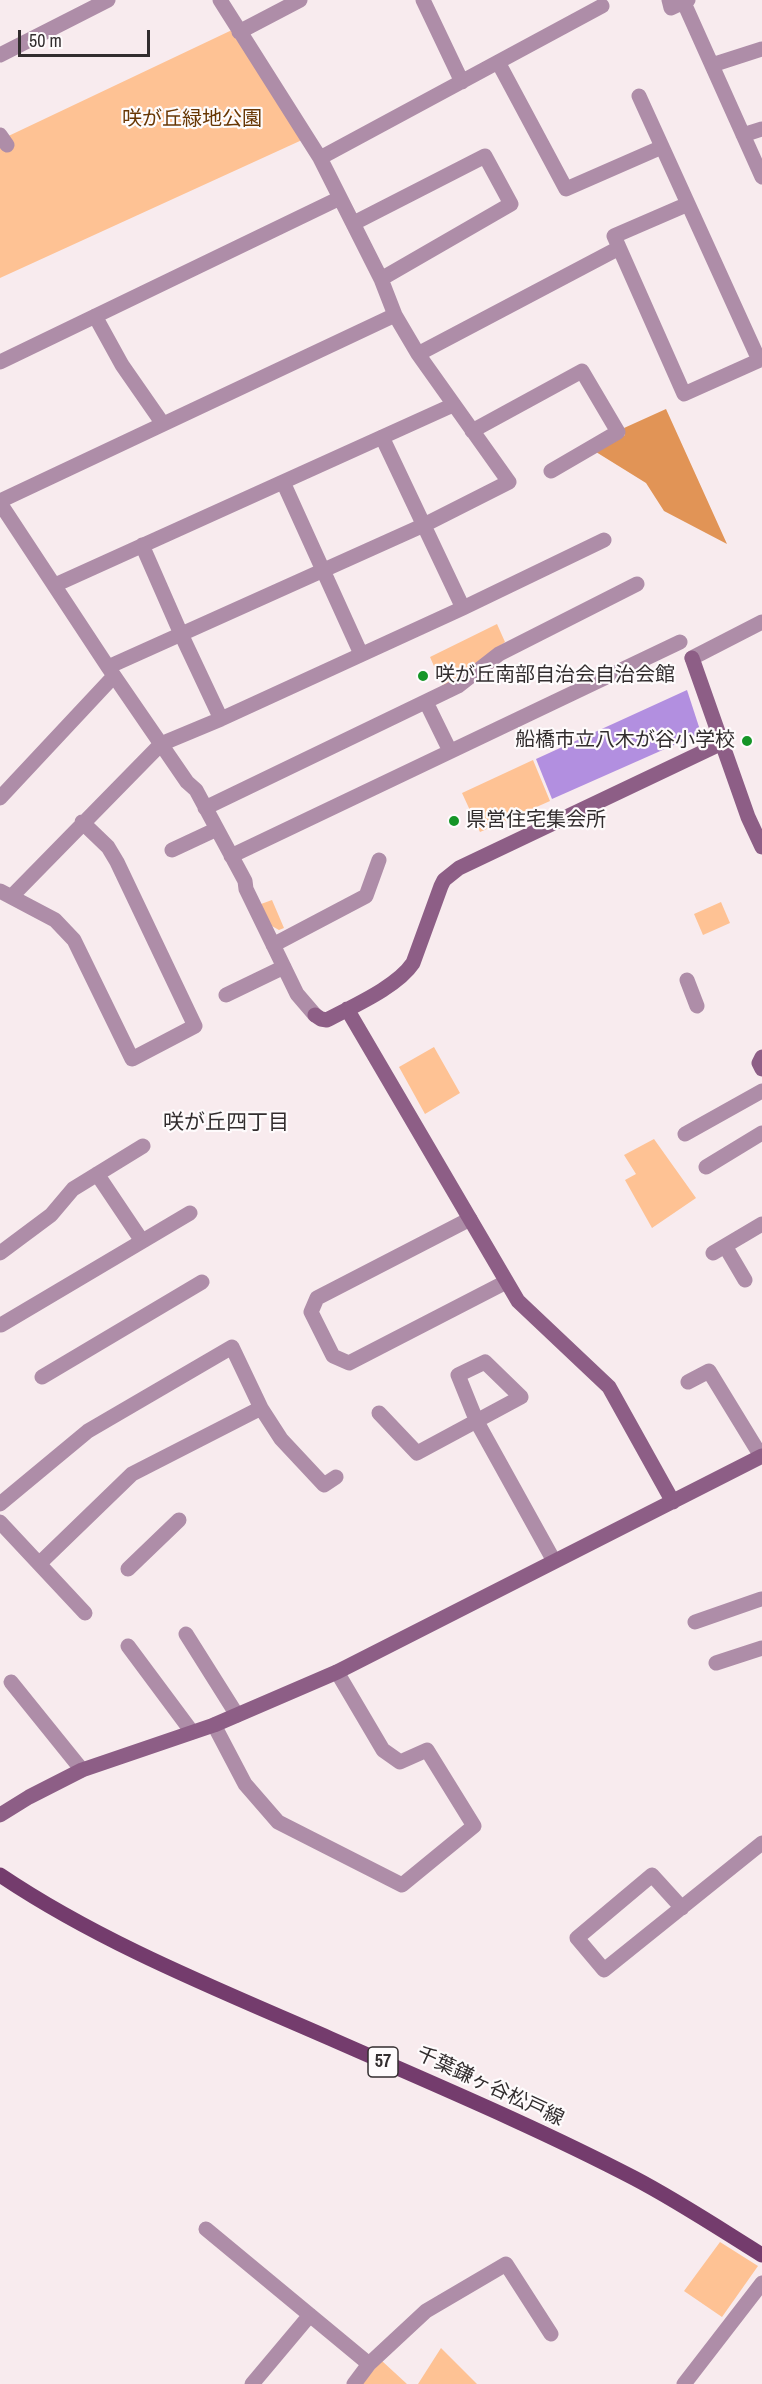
<!DOCTYPE html>
<meta charset="utf-8">
<style>
body{margin:0}
#map{position:relative;width:762px;height:2384px;overflow:hidden;background:#f8ebee;font-family:"Archivo Narrow",sans-serif}
canvas{display:block}
.scale{position:absolute;left:18px;top:30px;width:132px;height:27px;box-sizing:border-box;border:3px solid #322d2e;border-top:0;padding-left:8px;font-size:18px;line-height:21px;white-space:nowrap;color:#322d2e;-webkit-text-stroke:4px #fefbfc;paint-order:stroke}
</style>
<div id="map">
<canvas width="762" height="2384"></canvas>
<div class="scale">50 m</div>
</div>
<script>
const g = document.querySelector('canvas').getContext('2d');
g.lineJoin = 'round';
function fill(path, color) { g.fillStyle = color; g.fill(path, 'evenodd'); }
function stroke(path, color, width, dash) { g.strokeStyle = color; g.lineWidth = width; g.lineCap = dash ? 'butt' : 'round'; g.setLineDash(dash || []); g.stroke(path); }
function write(font, color, halo, rows, align = 'center') {
  g.font = font + ' "Archivo Narrow","Noto Sans JP",sans-serif'; g.lineWidth = 4.5; g.setLineDash([]); g.textBaseline = 'middle'; g.strokeStyle = halo; g.fillStyle = color; for (const [text, x, y, turn = 0] of rows) {
    g.save(); g.translate(x, y); g.rotate((+turn || 0) * Math.PI / 180); g.textAlign = isNaN(turn) ? turn : align; if (halo) g.strokeText(text, 0, 0); g.fillText(text, 0, 0); g.restore();
  }
}
const green = new Path2D(`
 M232 30 302 140 0 278V140Z
 M497 624 505 642 443 687 430 657Z
 M533 760 550 801 480 832 462 793Z
 M272 900 284 928 279 930 270 925 261 904Z
 M721 902 730 923 703 935 694 914Z
 M434 1047 460 1093 425 1114 399 1067Z
 M654 1139 696 1198 652 1228 625 1180 636 1174 624 1155Z
 M720 2242 758 2266 722 2317 684 2291Z
 M441 2348 477 2384H418Z
 M382 2361 407 2384H360Z`);
const forest = new Path2D(`
 M666 409 727 544 664 511 646 483 596 452 625 435 624 428Z`);
const water = new Path2D(`
 M687 690 701 733 552 799 536 759Z`);
const street = new Path2D(`
 M423 0 462 82
 M669 0 671 8 688 0
 M684 3 762 177
 M239 32 300 0
 M0 55 108 0
 M498 62 566 189 662 147
 M712 65 762 49
 M639 96 759 360
 M0 135 7 145
 M743 135 762 129
 M320 158 602 6
 M688 204 614 236 684 394 762 359
 M354 223 485 156 511 204 381 279
 M95 316 122 365 163 424
 M418 354 619 248
 M0 362 340 198
 M472 431 582 371 618 432 551 471
 M382 437 463 608
 M283 482 361 654
 M0 501 395 315
 M0 503 108 667 187 782 196 790 245 881 246 889 297 994 315 1015
 M142 545 181 634 221 719
 M55 585 453 405
 M692 658 762 622
 M108 667 424 525 509 482 418 354 395 315 381 279 320 158 220 0
 M426 702 450 751
 M0 798 114 676
 M205 808 458 686 499 654 637 584
 M172 850 217 829
 M231 856 680 642
 M0 891 55 920 74 940 132 1059 195 1026 117 862 108 847 82 822
 M11 897 161 744 221 719 463 608 604 540
 M273 945 366 896 379 860
 M687 980 697 1006
 M226 995 284 967
 M685 1134 762 1091
 M706 1167 762 1133
 M97 1174 142 1241
 M470 1219 317 1298 311 1312 333 1356 349 1363 506 1282
 M725 1246 745 1280
 M0 1253 51 1215 73 1189 143 1146
 M713 1253 762 1224
 M1 1325 190 1213
 M42 1377 202 1282
 M688 1382 709 1371 761 1456
 M379 1413 417 1453 521 1397 485 1362 458 1375 477 1422 554 1561
 M0 1504 88 1431 232 1347 261 1408 281 1439 324 1485 336 1477
 M0 1522 85 1613
 M40 1563 132 1474 261 1408
 M128 1569 179 1520
 M695 1622 761 1599
 M186 1634 237 1715
 M128 1646 192 1732
 M716 1663 762 1648
 M11 1682 82 1770
 M214 1725 245 1784 278 1822 402 1885 474 1826 427 1750 400 1762 383 1750 337 1672
 M682 1908 652 1875 577 1938 604 1970 762 1843
 M206 2229 369 2364
 M252 2384 310 2315
 M354 2384 369 2364 426 2311 506 2264 551 2334
 M684 2384 762 2283`);
const secondary = new Path2D(`
 M692 658 748 817 762 847
 M347 1009 518 1301 609 1387 673 1502
 M315 1015 321 1019 327 1020C353 1006 397 987 413 963L441 886 444 880 459 868 722 743
 M762 1057 759 1063 762 1069
 M0 1815 29 1797 82 1770 214 1725 337 1672 762 1456`);
const primary = new Path2D(`
 M0 1875C101 1943 217 1989 329 2038 431 2083 534 2126 634 2178 678 2201 720 2229 762 2255`);
const markers = [
 [423,676,6,"#159527"],
 [747,741,6,"#159527"],
 [454,821,6,"#159527"]
];
const shields = [
 [383,2062,30]
];
const shieldNames = [
 ["57",383,2062]
];
const parkNames = [
 ["咲が丘緑地公園",192,120]
];
const poiNames = [
 ["咲が丘南部自治会自治会館",435,676],
 ["船橋市立八木が谷小学校",735,741,"right"],
 ["県営住宅集会所",466,821]
];
const streetNames = [
 ["千葉鎌ヶ谷松戸線",490,2087,25]
];
const neighbourhoodNames = [
 ["咲が丘四丁目",226,1123]
];
fill(green, '#fec294');
fill(forest, '#e19456');
fill(water, '#b28fe0');
stroke(street, '#ae8da8', 15);
stroke(secondary, '#8d5e86', 15);
stroke(primary, '#743c6d', 15);
for (const [x, y, r, color] of markers) { const dot = new Path2D(); dot.arc(x, y, r, 0, 2 * Math.PI); g.fillStyle = color; g.fill(dot); stroke(dot, '#fefbfc', 2); }
for (const [x, y, w] of shields) { const box = new Path2D(); box.roundRect(x - w / 2, y - 15, w, 30, 4.5); g.fillStyle = '#fefbfc'; g.fill(box); stroke(box, '#322d2e', 1.5); }
write('bold 18px', '#322d2e', null, shieldNames);
write('20px', '#683704', '#fefbfc', parkNames);
write('20px', '#322d2e', '#fefbfc', poiNames, 'left');
write('20px', '#322d2e', '#fefbfc', streetNames);
write('21px', '#322d2e', '#fefbfc', neighbourhoodNames);
</script>
